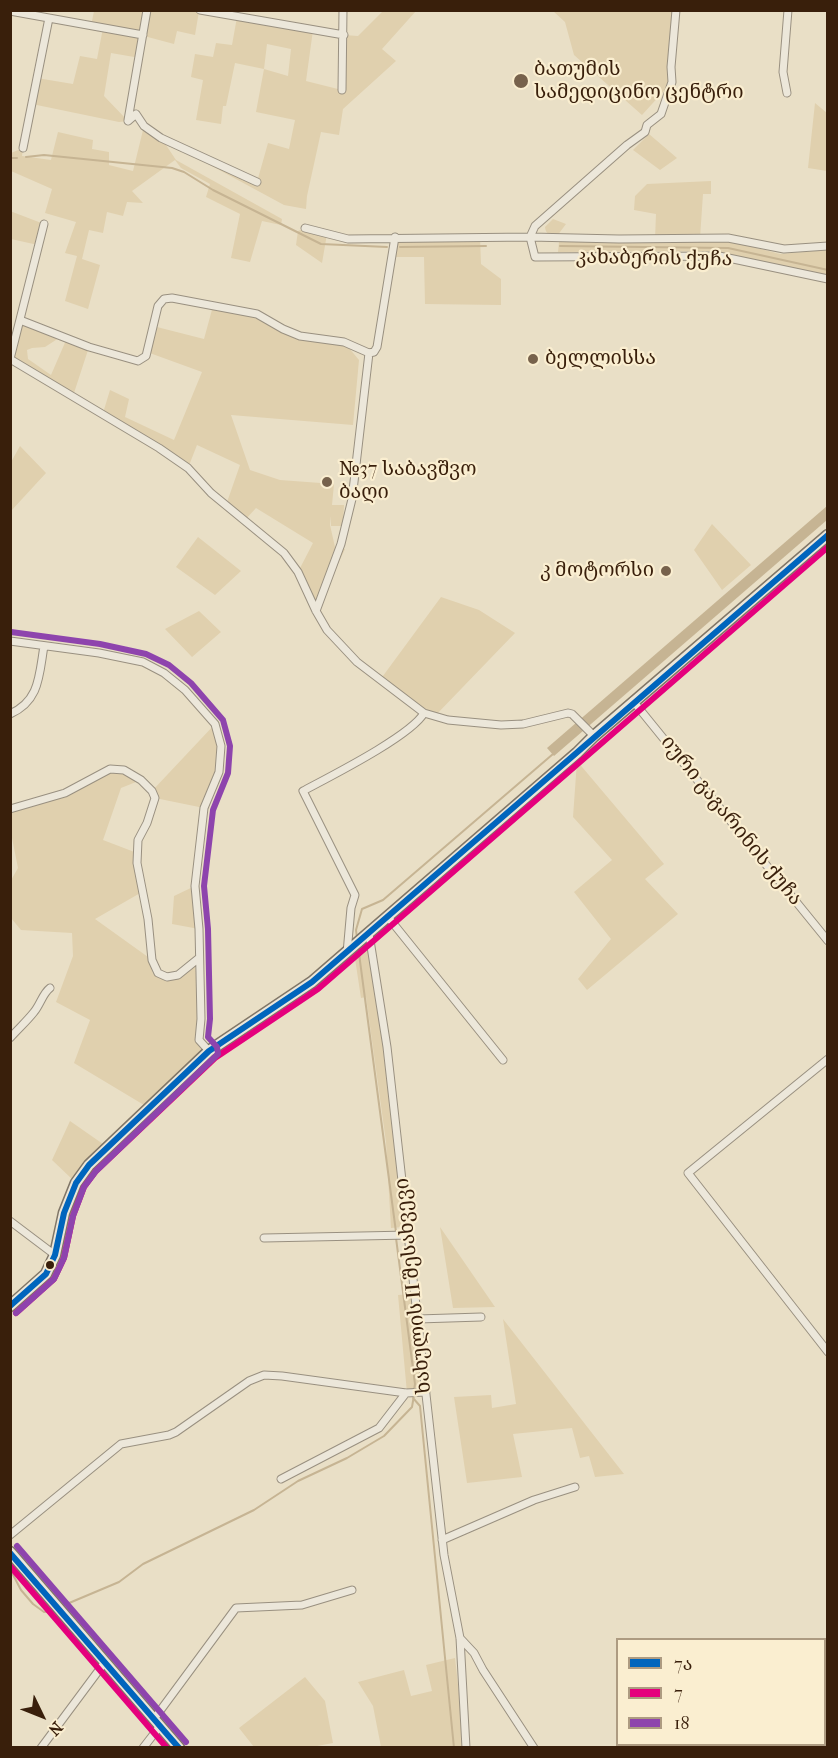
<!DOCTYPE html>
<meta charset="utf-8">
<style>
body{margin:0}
#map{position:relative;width:838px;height:1758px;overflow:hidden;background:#e9dfc6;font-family:"IM FELL French Canon","Noto Serif Georgian",serif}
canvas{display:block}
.frame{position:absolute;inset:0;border:12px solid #391f0b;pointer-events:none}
.legend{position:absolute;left:616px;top:1638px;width:210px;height:108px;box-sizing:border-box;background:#faeed0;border:2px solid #ad9b81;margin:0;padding:8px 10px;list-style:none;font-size:18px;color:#391f0b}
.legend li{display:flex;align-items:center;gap:12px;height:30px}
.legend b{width:30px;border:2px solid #ad9b81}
.north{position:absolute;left:12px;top:1686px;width:60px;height:60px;-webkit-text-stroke:4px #faeed0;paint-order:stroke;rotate:133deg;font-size:16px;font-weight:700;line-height:24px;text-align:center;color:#391f0b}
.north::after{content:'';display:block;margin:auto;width:21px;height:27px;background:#391f0b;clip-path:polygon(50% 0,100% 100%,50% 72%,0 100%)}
</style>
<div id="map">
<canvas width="838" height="1758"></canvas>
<div class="frame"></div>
<ul class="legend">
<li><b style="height:8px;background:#0065bd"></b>7ა</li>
<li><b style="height:8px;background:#e5007d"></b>7</li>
<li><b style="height:8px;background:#8e44ad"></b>18</li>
</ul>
<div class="north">N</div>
</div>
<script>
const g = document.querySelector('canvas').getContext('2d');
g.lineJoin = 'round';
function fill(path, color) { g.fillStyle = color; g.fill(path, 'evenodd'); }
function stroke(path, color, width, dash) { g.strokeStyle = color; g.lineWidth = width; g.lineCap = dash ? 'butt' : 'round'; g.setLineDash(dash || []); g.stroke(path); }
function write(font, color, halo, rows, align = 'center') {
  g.font = font + ' "IM FELL French Canon","Noto Serif Georgian",serif'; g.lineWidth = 4.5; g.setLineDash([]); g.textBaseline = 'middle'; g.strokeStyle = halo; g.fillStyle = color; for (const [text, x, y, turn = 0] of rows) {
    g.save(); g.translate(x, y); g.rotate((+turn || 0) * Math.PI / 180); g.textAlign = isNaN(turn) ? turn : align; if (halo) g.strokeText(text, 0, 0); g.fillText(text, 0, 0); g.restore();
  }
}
const green = new Path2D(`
 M94 11H199L195 35 177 31 174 44 144 36 140 58 111 53 104 96 128 121 119 122 32 104 37 78 73 84 80 56 97 59 103 28 91 26Z
 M383 11H416L382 49 396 61 343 109 339 135 321 132 307 196 306 209 284 205 162 139 176 160 282 219 281 225 262 221 250 262 231 258 240 214 206 197 210 184 181 168 175 160 132 191 143 203 127 202 123 216 107 212 103 233 89 230 82 259 100 265 88 309 65 301 77 256 65 253 76 222 45 213 52 189 11 171V153L23 148 22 156 51 160 58 132 93 140 92 149 109 152V165L133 171 144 126 161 138 257 182 268 143 289 149 295 120 256 112 264 69 235 63 226 106H223L221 124 196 120 203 80 191 77 195 54 213 57 216 43 232 45 237 17 313 30 306 81 342 90 344 35 358 36ZM267 44 291 49 288 76 264 69Z
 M553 11H676L672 82 642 115 574 55 565 22Z
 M815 103 827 113V171L808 168Z
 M649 134 677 158 660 170 633 150Z
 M711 181V194H703L700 238 655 239 656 214 634 210 635 196 647 184Z
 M10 211 44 224 38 245 11 239Z
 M553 219 566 224 557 236C550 235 546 235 545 227Z
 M305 228 327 234 322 263 296 245 298 231Z
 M395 237H480L481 264 501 279V305L425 304 424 257H392Z
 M730 241 780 254 827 250V276L715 251 558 252 559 242Z
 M213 306 257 314 283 329 344 342 359 360 353 425 231 415 250 470 280 480 334 484 332 505H344L343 526H331V516L330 525 335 547 345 549 316 611 298 572 313 543 256 508 245 520 226 505 240 465 197 445 188 468 103 413 110 390 129 399 125 417 174 440 202 372 147 352 153 326 204 339Z
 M20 320 62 336 45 347 32 348 27 350 28 359 51 375 67 338 89 347 73 396 11 359Z
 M20 446 46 473 11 511V462Z
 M712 524 751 565 722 590 694 550Z
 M198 537 241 571 215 595 176 567Z
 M441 597 479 610 515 633 435 716 380 680Z
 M199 611 221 632 192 657 165 629Z
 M215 724C225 763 219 772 204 808L155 798 152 791Z
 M577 761 664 864 645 879 678 914 587 990 578 979 611 939 574 892 612 860 573 817Z
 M110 769 124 770 141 780 121 788 103 840 137 853 142 892 95 919 148 957 153 974 166 981 182 976 195 964 198 1003 197 1042 202 1051 144 1105 74 1063 90 1020 56 1002 73 956 72 933 21 930 11 918 10 882 18 868 11 833V809L65 793Z
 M195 886 199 929 172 924 174 896Z
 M367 943 387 1048 404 1227 391 1228 386 1142 366 997 361 998 354 952Z
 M70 1121 103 1144 73 1180 52 1160Z
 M440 1227 495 1307 453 1308Z
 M415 1294 426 1392 407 1393 398 1295Z
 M503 1319 624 1474 595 1477 589 1456 580 1458 572 1428 513 1434 522 1477 467 1483 454 1397 491 1395 492 1408 516 1404Z
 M455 1658 465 1747H381L373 1706 358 1682 404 1670 411 1696 432 1691 426 1665Z
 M305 1677 325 1701 333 1743 312 1747H254L239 1728Z`);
const water = new Path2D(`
 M827 506V520L554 756 547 748Z`);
const stream = new Path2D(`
 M26 157 44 155 172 168 184 172 213 190 321 244 387 247
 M10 158H17
 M560 246 728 248 828 270
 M400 247 486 246
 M357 938 356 930 362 909 383 900 553 754
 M358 946 396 1232
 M396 1238 415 1384 414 1390
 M413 1398 420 1406 454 1748
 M10 1569 21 1590 33 1604 44 1612 55 1611
 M62 1606 119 1582 143 1564 254 1510 298 1481 347 1458 384 1436 412 1407 414 1395`);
const street = new Path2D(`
 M200 10 344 35
 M676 10 671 67 672 82 661 114 647 125 645 132 627 145 535 226 530 237 535 257 719 256 828 279
 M10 11 143 35
 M342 90 343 10
 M787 93 783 72 788 10
 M128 120 147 10
 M128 121 136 114 144 126 161 138 257 182
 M23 148 49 18
 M305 228 348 239 530 237 619 239 728 238 784 249 828 246
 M20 320 89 347 138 361 146 356 158 306 164 299 172 298 257 314 283 329 300 336 344 342 369 353 374 352 377 347 395 237
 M10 359 159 448 188 468 211 493 284 553 298 572 316 611 327 630 357 662 424 713 448 720 501 725 523 724 568 713 572 714 594 736
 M10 359 44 224
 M316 611 341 544 352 499 369 353
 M10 641 99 653 143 662 164 673 185 690 215 724 221 746 219 772 204 808 195 886 199 929 201 1019 199 1040 209 1051
 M633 701 828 941
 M10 714C40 701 39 675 44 646
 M10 809 65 793 110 769 124 770 141 780 152 791 155 798 147 823 138 840 137 863 148 919 152 960 158 973 167 977 178 975 199 958
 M388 917 503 1060
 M369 934 387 1047 444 1555 460 1638 466 1748
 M347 953 351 908 355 895 303 791C329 777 411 736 424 713
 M10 1038C18 1029 27 1021 34 1012 40 1005 43 993 50 988
 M828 1059 688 1173 828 1352
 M10 1221 55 1255
 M264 1238 409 1235
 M418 1319 481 1317
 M281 1479 379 1428 406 1393
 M10 1535 121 1444 169 1435 176 1432 249 1381 264 1375 282 1376 406 1393 426 1392
 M442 1540 534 1500 575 1487
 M460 1638 474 1653 483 1670 534 1748
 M154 1719 236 1608 302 1605 352 1590
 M824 1735 828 1736
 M41 1748 105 1662
 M143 1748 160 1726`);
const secondary = new Path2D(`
 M10 1306 46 1274 55 1255 64 1213 76 1183 89 1165 209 1051 312 982 577 753 594 736 828 535
 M10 1552 179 1748`);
const bus1 = new Path2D(`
 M10 1306 46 1274 55 1255 64 1213 76 1183 89 1165 209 1051 312 982 828 535
 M10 1553 179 1748`);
const bus2 = new Path2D(`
 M16 1313 54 1279 64 1258 73 1216 84 1187 96 1171 215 1058 318 989 828 547
 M10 1566 167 1748`);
const bus3 = new Path2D(`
 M11 632 100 644 146 654 169 665 191 683 223 720 230 746 228 773 213 810 204 886 208 929 210 1019 208 1037 217 1047 218 1054 96 1171 84 1187 73 1216 64 1258 54 1279 16 1313
 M17 1546 186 1742`);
const markers = [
 [521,81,8,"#77624c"],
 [533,359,6,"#77624c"],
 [327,482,6,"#77624c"],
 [666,571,6,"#77624c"],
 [50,1265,5,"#391f0b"]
];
const poiNames = [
 ["ბათუმის",534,70],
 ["სამედიცინო ცენტრი",534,93],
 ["ბელლისსა",545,359],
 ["№37 საბავშვო",339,470],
 ["ბაღი",339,493],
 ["კ მოტორსი",654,571,"right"]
];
const streetNames = [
 ["კახაბერის ქუჩა",654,259,1],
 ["იური გაგარინის ქუჩა",731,821,51],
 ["ხახულის II შესახვევი",414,1286,-96]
];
fill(green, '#e0d0ae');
fill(water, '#c6b493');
stroke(stream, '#c6b493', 2);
stroke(street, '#999080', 9);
stroke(secondary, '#807667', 13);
stroke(street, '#ece7da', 7);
stroke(secondary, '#ece7da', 10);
stroke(bus1, '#0065bd', 6);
stroke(bus2, '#e5007d', 6);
stroke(bus3, '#8e44ad', 6);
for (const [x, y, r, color] of markers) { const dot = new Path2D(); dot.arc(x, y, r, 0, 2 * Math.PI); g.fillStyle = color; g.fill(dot); stroke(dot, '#faeed0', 2); }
write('20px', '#391f0b', '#faeed0', poiNames, 'left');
write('20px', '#391f0b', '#faeed0', streetNames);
</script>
